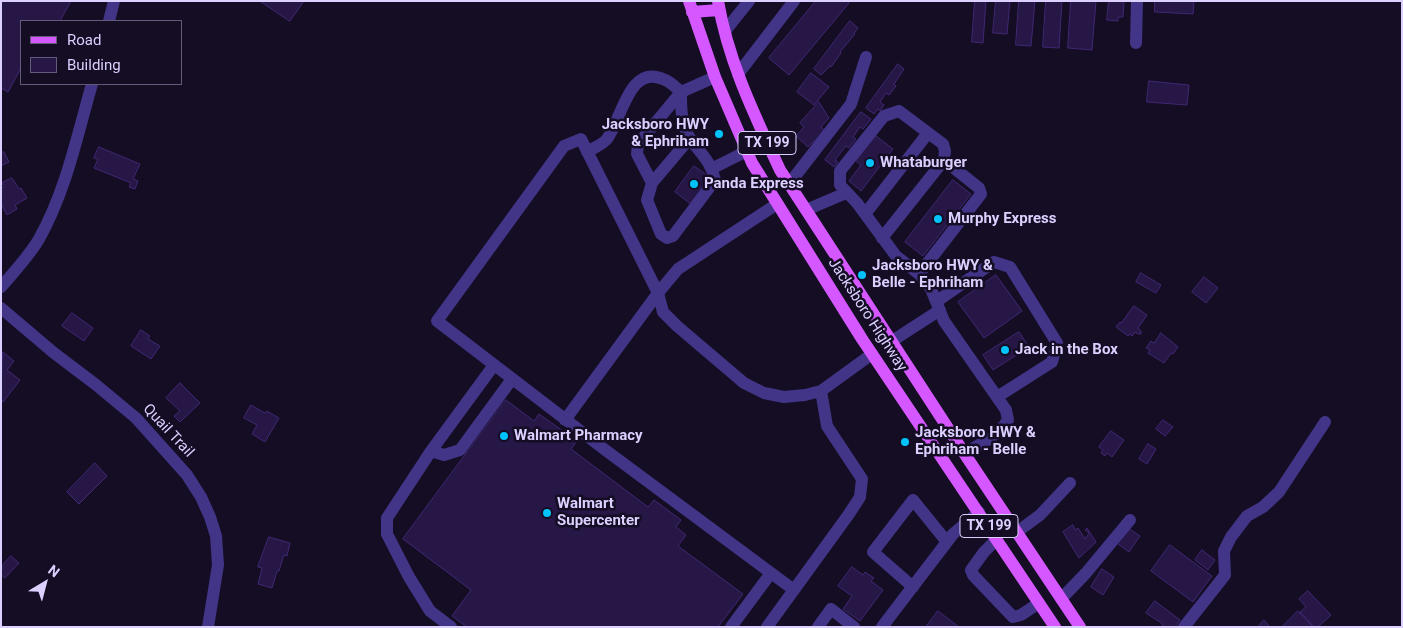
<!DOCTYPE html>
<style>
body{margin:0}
#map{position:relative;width:1403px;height:628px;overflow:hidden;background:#140d24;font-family:Roboto,sans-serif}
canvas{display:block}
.frame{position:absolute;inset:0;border:2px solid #dbd0ff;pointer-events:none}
.legend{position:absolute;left:20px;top:20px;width:162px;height:65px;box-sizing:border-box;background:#140d24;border:1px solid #645b7c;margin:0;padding:6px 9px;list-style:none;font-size:15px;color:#dbd0ff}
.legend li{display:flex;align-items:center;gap:10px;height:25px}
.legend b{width:25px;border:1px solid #645b7c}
.north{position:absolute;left:20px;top:558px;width:50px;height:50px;-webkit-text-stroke:4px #140d24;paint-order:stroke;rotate:37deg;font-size:14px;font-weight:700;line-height:20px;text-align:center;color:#dbd0ff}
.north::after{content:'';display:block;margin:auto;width:18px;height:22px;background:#dbd0ff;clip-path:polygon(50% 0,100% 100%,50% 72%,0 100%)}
</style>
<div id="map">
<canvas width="1403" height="628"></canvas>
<div class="frame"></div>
<ul class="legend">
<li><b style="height:6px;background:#d557ff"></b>Road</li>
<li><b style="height:14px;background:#271746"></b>Building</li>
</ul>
<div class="north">N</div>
</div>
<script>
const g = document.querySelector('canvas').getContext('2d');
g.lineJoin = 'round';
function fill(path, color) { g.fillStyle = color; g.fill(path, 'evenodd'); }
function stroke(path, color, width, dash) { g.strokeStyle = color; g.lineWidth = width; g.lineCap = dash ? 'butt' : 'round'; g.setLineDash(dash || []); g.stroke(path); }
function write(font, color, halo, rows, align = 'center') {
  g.font = font + ' Roboto,sans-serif'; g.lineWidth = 5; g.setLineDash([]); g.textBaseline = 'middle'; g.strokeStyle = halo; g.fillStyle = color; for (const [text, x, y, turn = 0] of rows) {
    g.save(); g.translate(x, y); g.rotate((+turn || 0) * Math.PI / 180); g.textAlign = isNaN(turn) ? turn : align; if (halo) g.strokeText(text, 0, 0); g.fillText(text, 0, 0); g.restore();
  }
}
const building = new Path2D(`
 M1 1H71L60 21H21V68L8 92 1 88Z
 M260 1H304L290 21Z
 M816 1H846L849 3 789 75 769 58Z
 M975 1H986L983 43 972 42Z
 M996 1H1010L1007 34 993 33Z
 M1019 1H1035L1031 46 1016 45Z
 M1046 1H1062L1059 48 1043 47Z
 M1071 1H1096L1092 50 1068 48Z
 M1109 1H1124L1123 17H1118V21L1107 20Z
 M1155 1H1194L1193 14 1155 12Z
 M850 21 858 28 854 33 855 34 840 52 841 53 831 67 830 66 821 75 814 69Z
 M898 64 904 69 894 84 896 86 889 95 886 93 880 102 884 105 880 111 878 109 874 114 866 108Z
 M811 73 829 87 814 105 797 92Z
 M1149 81 1189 85 1187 105 1147 102Z
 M819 102 829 118 821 127 824 130 816 143 814 141 808 147 796 136 804 127 800 123Z
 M861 112 871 119 863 129 860 127 853 137 856 139 849 148 846 146 835 160 838 162 834 167 825 160Z
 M876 136 893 149 861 191 849 181 861 165 856 161Z
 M99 147 140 164 133 179 138 181 135 189 129 187 131 183 94 168 98 159 94 158Z
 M4 152 9 162 1 166V153Z
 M694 166 711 178 692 205 675 192Z
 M12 178 19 189 21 188 27 198 15 205 17 209 7 215 1 204V188L4 187 2 183Z
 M953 180 971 194 923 256 905 242Z
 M1141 273 1161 285 1156 293 1136 282Z
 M996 275 1022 311 984 338 958 302Z
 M1204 277 1218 288 1206 303 1192 292Z
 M1134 306 1147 315 1138 328 1141 331V334H1138L1135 332 1132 336 1130 334 1128 336 1116 327 1120 322 1121 323Z
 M72 313 93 328 84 341 62 326Z
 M141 330 150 336 148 339 160 346 151 359 131 346Z
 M1019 332 1029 347 993 370 983 355Z
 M1161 333 1178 347 1173 354 1171 353 1164 363 1148 353 1150 350 1146 348 1151 341 1154 343Z
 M3 352 14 361 7 370 20 380 3 402 1 401Z
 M180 383 200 403 180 422 174 416 180 411 166 398Z
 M506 400 534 421 539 414 577 441 571 449 648 507 654 500 681 520 676 527 686 535 678 546 743 594 718 627H467L452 616 471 590 403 539Z
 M251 405 265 413 267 411 279 418 265 442 252 434 257 425 244 418Z
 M1163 420 1173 427 1165 436 1156 429Z
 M1111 431 1124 440 1112 457 1107 453 1105 456 1101 453 1103 450 1099 447Z
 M1148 444 1156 449 1147 464 1139 459Z
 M95 463 107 476 79 504 67 492Z
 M1073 525 1075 530 1078 528 1085 539 1089 533 1085 530 1087 528 1096 542 1079 558 1063 532Z
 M1128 528 1140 536 1129 552 1118 544Z
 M269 537 290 543 287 556 284 555 279 571H277L272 588 258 584 262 568 258 567Z
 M1170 545 1212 576 1193 602 1151 571Z
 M1202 550 1215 560 1208 570 1195 560Z
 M11 556 19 563 5 578 1 575 2 566Z
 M852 567 863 575 865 572 874 578 871 581 883 590 860 621 843 609 852 596 838 586Z
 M1102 569 1114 577 1103 595 1091 587Z
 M1308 591 1331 615 1318 627H1314L1300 612 1306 607 1299 599Z
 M1155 601 1180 620 1175 627H1161L1163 624 1146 613Z
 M938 611 959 627H926Z
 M1298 611 1313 627H1282Z
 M1264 620 1270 627H1258Z`);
const minor = new Path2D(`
 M109 21 114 1
 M725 31 749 1
 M1136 43 1137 1
 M738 74 794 1
 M681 92C681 109 681 126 691 140 702 155 711 162 715 180L673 236 667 238 661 234 647 200 652 183 637 154 638 144 681 92 715 77
 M587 152C593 148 602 145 607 139 622 119 629 62 665 80 671 82 676 88 681 92
 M713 168 747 151
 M652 183 690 138
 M789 184 851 104 866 57
 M806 210 846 193
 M865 214 928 133
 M882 238 944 160
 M919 274 981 194 979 188 944 160 945 151 943 144 899 111 884 116 840 171V185L857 203 896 256 919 274 931 289 944 321 1006 410 1008 420C997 437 981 444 964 453
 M1 287C14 272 29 256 39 239 66 191 77 136 92 84
 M937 301 994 262 1010 267 1057 343 1052 362 997 397
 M1 308 54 353 95 384 136 418 187 475 201 497 210 517 216 536 218 565 208 627
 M892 341 940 310
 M565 420 658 293 678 269 777 204
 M431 451 444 455 460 450 512 379
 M1017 532 1040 515 1070 483
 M997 539 984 552 971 570 973 575 1013 617 1021 615 1039 603
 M913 587 873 552 913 500 947 542
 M794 590 604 449 437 321 564 146 581 139 658 293 663 312 677 326 744 383 764 393 784 397 805 395 821 391 872 354
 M1061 599 1086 573 1130 520
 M451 627 430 611 409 577 387 534V518L431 451 494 365
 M731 627 771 573
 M767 627 849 514 860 497 862 479 827 426 821 391
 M818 627 831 609 854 627
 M882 627 953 534 979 512
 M1184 627 1225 575 1224 551 1231 537 1247 516 1263 507 1279 492 1325 422`);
const major = new Path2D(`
 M689 1 715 77 752 163 862 339 1055 627
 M718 1C728 61 755 116 780 170L968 459 1080 627
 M692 12 719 10`);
const markers = [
 [719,134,5,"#00c3fb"],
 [870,163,5,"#00c3fb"],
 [694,184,5,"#00c3fb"],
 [938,219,5,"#00c3fb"],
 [862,275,5,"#00c3fb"],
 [1005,350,5,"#00c3fb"],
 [504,436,5,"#00c3fb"],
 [905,442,5,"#00c3fb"],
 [547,513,5,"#00c3fb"]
];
const shields = [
 [767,143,58],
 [989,526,58]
];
const shieldNames = [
 ["TX 199",767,143],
 ["TX 199",989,526]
];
const poiNames = [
 ["Jacksboro HWY",709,125,"right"],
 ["& Ephriham",709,142,"right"],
 ["Whataburger",880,163],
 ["Panda Express",704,184],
 ["Murphy Express",948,219],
 ["Jacksboro HWY &",872,266],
 ["Belle - Ephriham",872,283],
 ["Jack in the Box",1015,350],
 ["Jacksboro HWY &",915,433],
 ["Ephriham - Belle",915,450],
 ["Walmart Pharmacy",514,436],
 ["Walmart",557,504],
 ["Supercenter",557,521]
];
const streetNames = [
 ["Jacksboro Highway",867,315,57],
 ["Quail Trail",168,431,47]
];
fill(building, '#271746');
stroke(building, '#402874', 1);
stroke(minor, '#423486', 12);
stroke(major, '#d557ff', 12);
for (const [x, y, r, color] of markers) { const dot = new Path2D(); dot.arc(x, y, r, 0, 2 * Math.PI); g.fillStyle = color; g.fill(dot); stroke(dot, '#140d24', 2); }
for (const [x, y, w] of shields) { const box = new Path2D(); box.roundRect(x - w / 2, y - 11.5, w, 23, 4); g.fillStyle = '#140d24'; g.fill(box); stroke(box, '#dbd0ff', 1); }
write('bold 14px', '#dbd0ff', null, shieldNames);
write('bold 15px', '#dbd0ff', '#140d24', poiNames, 'left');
write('15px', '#dbd0ff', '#140d24', streetNames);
</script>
